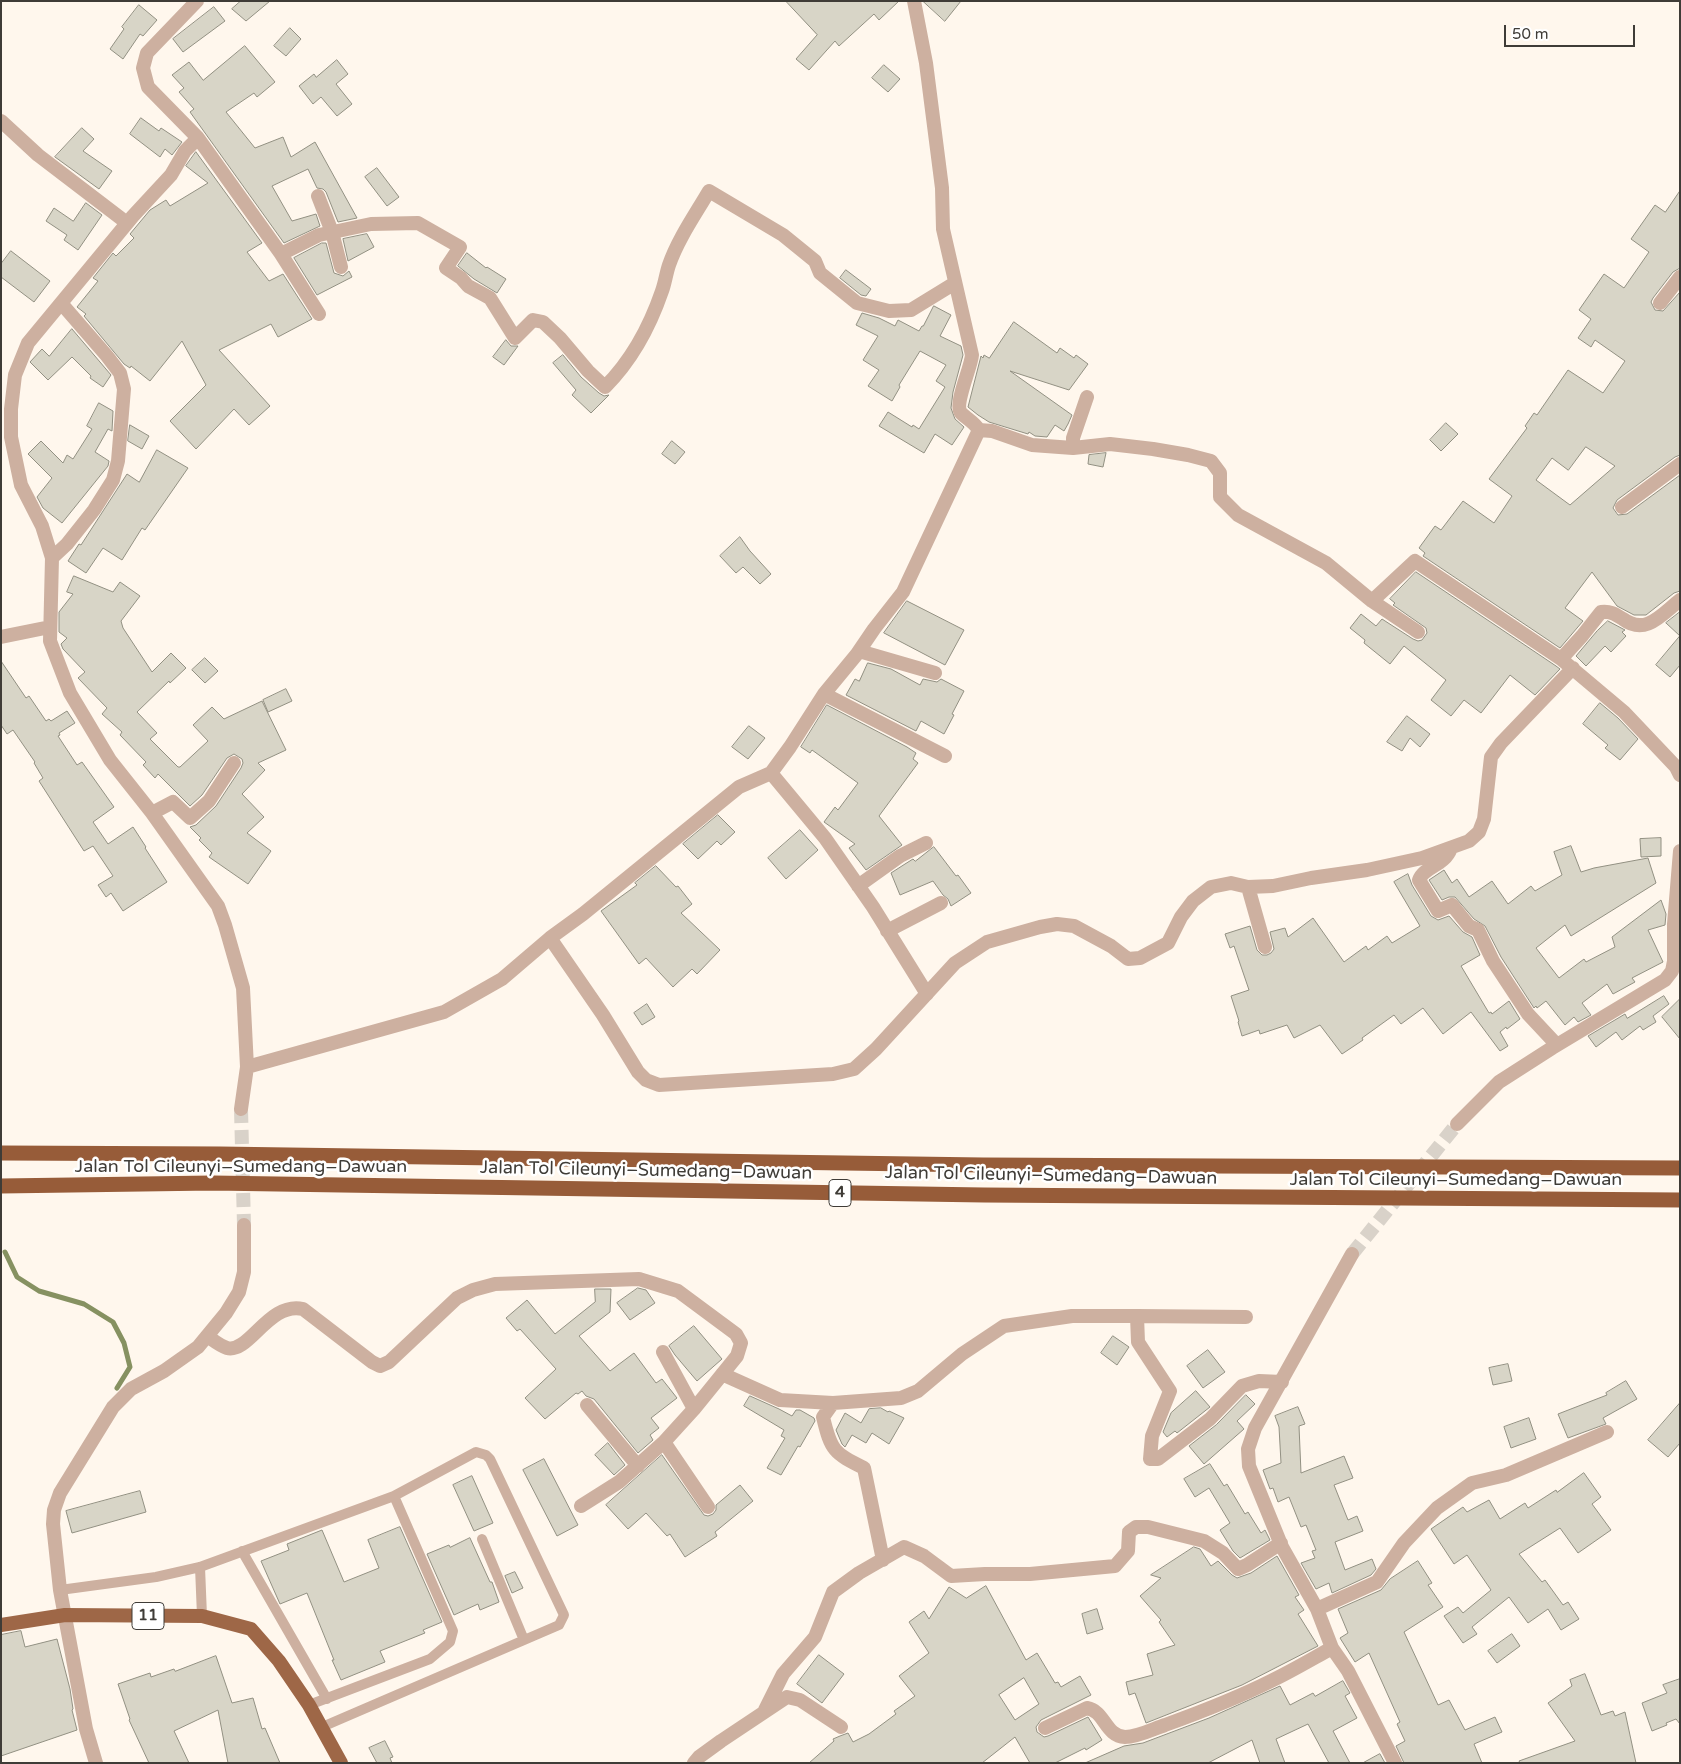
<!DOCTYPE html>
<meta charset="utf-8">
<style>
body{margin:0}
#map{position:relative;width:1681px;height:1764px;overflow:hidden;background:#fff7ed;font-family:"Varela Round",sans-serif}
canvas{display:block}
.frame{position:absolute;inset:0;border:2px solid #3f3c37;pointer-events:none}
.scale{position:absolute;left:1504px;top:25px;width:131px;height:22px;box-sizing:border-box;border:2px solid #3f3c37;border-top:0;padding-left:6px;font-size:15px;line-height:18px;white-space:nowrap;color:#3f3c37;-webkit-text-stroke:4px #fff;paint-order:stroke}
</style>
<div id="map">
<canvas width="1681" height="1764"></canvas>
<div class="frame"></div>
<div class="scale">50 m</div>
</div>
<script>
const g = document.querySelector('canvas').getContext('2d');
g.lineJoin = 'round';
function stroke(path, color, width, dash) { g.strokeStyle = color; g.lineWidth = width; g.lineCap = dash ? 'butt' : 'round'; g.setLineDash(dash || []); g.stroke(path); }
function fill(path, color) { g.fillStyle = color; g.fill(path, 'evenodd'); }
function write(font, color, halo, rows, align = 'center') {
  g.font = font + ' "Varela Round",sans-serif'; g.lineWidth = 5; g.setLineDash([]); g.textBaseline = 'middle'; g.strokeStyle = halo; g.fillStyle = color; for (const [text, x, y, turn = 0] of rows) {
    g.save(); g.translate(x, y); g.rotate((+turn || 0) * Math.PI / 180); g.textAlign = isNaN(turn) ? turn : align; if (halo) g.strokeText(text, 0, 0); g.fillText(text, 0, 0); g.restore();
  }
}
const stream = new Path2D(`
 M5 1252 17 1277 39 1291 84 1304 113 1322 124 1343 130 1367 117 1388`);
const building = new Path2D(`
 M241 1H270L246 21 232 9Z
 M786 1H899L879 20 874 14 839 46 835 41 809 70 796 59 817 35Z
 M923 1H961L945 21Z
 M139 5 157 20 143 36 140 34 123 59 110 49 124 29 122 27Z
 M214 7 225 21 183 52 173 39Z
 M290 28 301 39 286 56 274 46Z
 M245 46 275 82 257 97 254 93 226 112 255 148 283 137 291 157 315 142 357 218 338 222 326 192 323 189 317 188 308 169 272 186 292 221 316 214 320 226 284 243 190 112 194 109 179 92 184 88 172 75 189 62 203 80Z
 M337 60 348 74 336 84 352 104 337 116 321 97 313 104 299 86 314 74 316 77Z
 M884 65 900 79 888 92 872 78Z
 M141 118 159 131 161 128 182 142 172 155 165 149 160 157 130 134Z
 M82 128 94 139 83 151 112 171 99 189 55 157Z
 M196 152 262 243 247 252 269 281 283 274 312 319 278 337 271 324 219 350 270 406 249 425 234 409 196 449 170 421 206 385 182 341 150 381 131 366 130 368 124 364 84 316 86 314 77 307 98 281 93 278 113 253 116 256 134 238 130 234 150 210 166 200 170 206 208 183 186 166Z
 M377 168 399 197 387 206 365 177Z
 M1680 191V268L1673 272 1653 298 1651 302 1655 310 1663 311 1680 292V455L1675 457 1617 500 1613 508 1618 515 1627 514 1680 475V591L1674 593 1646 615H1634L1617 606 1592 572 1565 608 1583 621 1560 648 1423 556 1425 553 1419 548 1435 526 1441 530 1463 501 1494 523 1512 496 1489 479 1527 428 1525 426 1534 413 1537 415 1568 370 1603 393 1625 361 1595 340 1591 347 1578 338 1591 319 1579 310 1604 274 1624 288 1649 252 1631 239 1655 205 1665 212ZM1586 447 1615 466 1570 505 1536 480 1552 458 1568 470Z
 M86 203 102 215 78 250 64 240 67 235 46 221 54 208 73 221Z
 M367 234 374 247 348 261 343 239Z
 M322 243H326L334 273 343 276 349 271 352 277 317 295 294 258Z
 M11 251 50 281 34 302 1 277V264Z
 M467 253 486 268 487 267 506 279 497 293 474 279 458 266Z
 M846 270 871 289 866 296 861 295 840 278Z
 M934 306 951 315 940 336 961 346 963 355 953 392 951 408 955 419 964 427 952 445 935 434 924 453 879 426 888 412 912 427 913 425 919 429 945 387 936 381 946 365 920 351 899 385 900 387 892 401 868 386 879 370 863 360 878 336 856 325 862 313 879 318 895 326 898 320 919 331 922 326H923Z
 M1014 322 1057 353 1060 348 1074 358 1076 355 1088 364 1069 390 1010 371 1072 415 1068 424 1064 431 1055 425 1047 437 1035 436 1029 432 1028 434 989 422 978 415 968 407 981 356 983 358 984 355 989 358Z
 M72 329 111 375 103 387 90 378 91 376 72 357 48 380 30 362 42 349 49 356Z
 M506 340 511 346H518L504 365 493 357Z
 M563 355 581 377 599 393 604 396 609 395 591 413 572 395 576 390 553 363Z
 M99 403 113 411 112 431 108 429 95 452 109 461 108 466 62 523 43 508 37 497 52 478 28 454 41 441 63 463 67 455 73 459 92 429 87 426Z
 M1446 423 1458 434 1441 451 1430 440Z
 M130 425 149 436 142 449 128 441Z
 M672 441 685 452 675 464 662 454Z
 M157 450 188 468 145 530 142 528 122 560 103 548 86 573 68 561 79 544 81 545 127 474 139 482Z
 M1106 453 1103 467 1088 464 1089 455Z
 M740 537 750 551 771 574 760 584 743 567 736 573 720 556Z
 M1416 572 1556 666 1560 669 1535 695 1510 675 1481 713 1464 700 1451 716 1431 700 1446 680 1404 646 1390 664 1364 643 1365 640 1350 628 1361 614 1376 626 1382 619 1413 639 1418 641 1422 640 1427 633 1426 628 1393 605 1395 603 1390 599Z
 M74 576 113 592 120 582 140 596 121 621 123 628 152 672 171 653 186 668 170 683 169 681 137 712 157 733 150 739 178 767H180L208 741 193 725 212 707 224 719 262 701 286 750 258 763 265 770 242 794 264 817 247 833 271 851 248 884 209 857 212 853 199 840 201 838 190 827 196 825 216 806 241 768 243 763 242 759 234 754 227 758 202 795 190 806 158 774 155 778 143 765 146 762 120 735 122 732 102 714 107 708 78 678 85 672 63 649 61 644 67 638 59 632V612L73 594 67 592Z
 M907 601 964 630 945 665 884 633Z
 M1680 612V636L1666 623Z
 M1608 621 1625 630 1622 632 1626 636 1611 652 1605 646 1586 666 1576 656 1597 631Z
 M1680 636V665L1670 677 1656 665Z
 M205 658 218 671 205 683 192 670Z
 M1 661 26 698 29 696 46 721 49 719 51 721 67 711 75 723 59 733 60 735 58 736 77 765 82 762 114 807 93 822 108 844 133 827 146 847 145 848 167 882 123 911 111 893 106 897 98 885 113 876 93 846 84 851 39 781 43 778 34 763 35 762 13 730 7 734 1 725Z
 M868 663 891 669 920 685 923 679 937 682 941 679 964 691 952 714 954 715 944 734 921 721 916 731 846 695 855 679 859 681Z
 M286 689 292 701 268 712 263 700Z
 M1600 703 1618 718 1638 739 1620 760 1605 748 1608 745 1583 724Z
 M827 705 907 747 916 753 913 759 918 763 879 816 902 845 866 870 849 848 855 844 824 822 835 807 838 810 858 783 812 750 810 753 801 747Z
 M1407 716 1430 734 1420 747 1410 738 1402 751 1387 742Z
 M749 726 765 738 748 759 732 747Z
 M718 815 735 832 721 845 717 841 698 859 683 844Z
 M800 830 818 850 786 879 768 858Z
 M1661 838V856L1641 857 1640 839Z
 M1571 846 1581 872 1594 868 1648 858 1656 883 1571 936 1565 925 1536 948 1559 978 1584 959 1586 962 1615 947 1612 937 1661 900 1666 914 1665 925 1648 930 1663 962 1632 978 1635 982 1613 994 1607 984 1582 1003 1591 1015 1578 1022 1574 1017 1565 1025 1546 1001 1537 1008 1536 1006 1534 1008 1501 957 1485 926 1474 919 1455 897H1449L1442 900 1429 880 1444 870 1452 883 1457 879 1469 897 1492 881 1508 904 1531 886 1535 891 1562 875 1554 852Z
 M934 847 956 876 958 875 971 893 951 906 948 899 943 895 933 881 900 895 891 873 905 864 913 859 915 861Z
 M656 866 676 887 678 886 692 904 681 913 720 950 697 974 692 969 673 987 646 958 639 964 601 911 637 885 635 883Z
 M1408 874 1412 885 1431 916 1438 920 1449 916 1463 932 1472 937 1480 955 1461 966 1489 1013 1491 1012 1492 1014 1509 1001 1520 1019 1507 1029 1506 1027 1500 1032 1508 1046 1500 1051 1471 1012 1443 1034 1423 1008 1401 1024 1394 1015 1362 1038 1363 1040 1342 1054 1320 1025 1294 1038 1287 1025 1260 1034 1259 1030 1242 1036 1238 1022 1239 1021 1231 996 1249 990 1234 946 1230 948 1225 934 1250 926 1257 950 1262 955H1267L1271 953 1274 949 1270 932 1285 928 1288 937 1313 918 1344 962 1366 946 1368 950 1387 936 1392 943 1420 926 1394 882Z
 M1664 996 1669 1004 1653 1016 1656 1022 1643 1030 1640 1026 1622 1040 1616 1032 1596 1047 1588 1036 1625 1014 1627 1018Z
 M1680 999V1039L1662 1017Z
 M647 1004 655 1017 642 1025 634 1013Z
 M638 1288 646 1290 655 1303 630 1320 617 1303Z
 M595 1289H611L610 1312 579 1336 610 1371 634 1353 656 1383 662 1379 677 1398 651 1418 659 1428 650 1435 653 1440 638 1453 594 1399 586 1396 582 1391 578 1394 576 1393 545 1419 525 1398 556 1369 520 1329 517 1331 506 1318 527 1300 555 1334 595 1302Z
 M694 1326 722 1359 697 1381 675 1355 669 1346Z
 M1113 1336 1129 1347 1117 1365 1101 1353Z
 M1208 1350 1225 1372 1203 1388 1187 1366Z
 M1508 1364 1512 1381 1493 1385 1489 1368Z
 M1626 1381 1637 1399 1603 1418 1606 1424 1568 1438 1558 1414 1607 1395 1606 1393Z
 M1196 1391 1210 1407 1177 1433 1175 1431 1167 1437 1163 1432 1171 1413Z
 M1246 1395 1255 1404 1237 1421 1244 1429 1204 1464 1189 1446 1216 1425Z
 M750 1396 779 1409 792 1416 796 1410H800L814 1418 815 1421 800 1447 798 1446 781 1475 767 1468 785 1438 781 1436 784 1430 744 1406Z
 M1680 1403V1443L1668 1457 1648 1440Z
 M1298 1407 1305 1424 1299 1426 1301 1473 1344 1456 1353 1478 1334 1485 1348 1520 1357 1516 1363 1531 1335 1542 1345 1570 1372 1559 1376 1569 1371 1575 1332 1593 1329 1583 1316 1589 1301 1563 1315 1558 1312 1551 1316 1550 1306 1525 1301 1527 1289 1497 1278 1502 1273 1488 1270 1489 1263 1470 1281 1463 1279 1427 1275 1416Z
 M881 1408 888 1412 889 1411 904 1418 889 1444 872 1433 866 1443 852 1435 845 1447 842 1444 836 1430 845 1413 861 1423 869 1409Z
 M1529 1418 1536 1439 1511 1448 1504 1427Z
 M608 1443 625 1465 614 1475 595 1455Z
 M662 1455 704 1515 708 1516 713 1514 716 1510V1505L740 1485 753 1501 715 1532 717 1536 685 1557 670 1534 667 1536 646 1513 628 1529 606 1505Z
 M544 1459 578 1525 557 1536 523 1470Z
 M1210 1464 1224 1486 1227 1484 1245 1514 1248 1512 1261 1533 1265 1530 1270 1540 1240 1558 1233 1551 1220 1530 1230 1523 1209 1488 1195 1497 1184 1479Z
 M1584 1473 1601 1497 1592 1504 1611 1530 1578 1553 1560 1528 1519 1554 1542 1582 1545 1580 1563 1605 1568 1602 1579 1619 1561 1630 1548 1609 1528 1623 1509 1597 1472 1627 1477 1634 1463 1643 1444 1616 1458 1607 1463 1613 1491 1590 1467 1555 1454 1564 1431 1529 1463 1507 1467 1512 1489 1500 1500 1519 1525 1503 1528 1508 1556 1490 1557 1492Z
 M472 1476 493 1523 474 1531 453 1485Z
 M140 1491 146 1512 72 1533 66 1511Z
 M400 1527 442 1622 423 1630 425 1633 380 1651 385 1662 341 1680 332 1660H334L307 1593 280 1604 261 1561 289 1550 287 1544 322 1530 344 1582 379 1568 368 1540Z
 M470 1538 490 1582H492L499 1602 480 1610 478 1604 454 1615 427 1554 449 1545 450 1547Z
 M1194 1547 1200 1549 1211 1566 1218 1561 1232 1575 1237 1578 1251 1573 1277 1556 1299 1595 1295 1597 1304 1610 1298 1614 1318 1646 1242 1685 1146 1723 1135 1693 1129 1695 1126 1682 1153 1675 1147 1654 1175 1645 1159 1622 1161 1620 1140 1596 1161 1578 1151 1575Z
 M1418 1561 1432 1583 1428 1585 1443 1607 1404 1632 1438 1705 1449 1700 1465 1730 1495 1717 1502 1732 1474 1744 1482 1763H1404L1396 1746 1405 1741 1397 1724 1400 1722 1369 1653 1355 1662 1340 1638 1348 1633 1338 1609 1381 1590 1390 1579Z
 M515 1572 523 1588 512 1593 505 1576Z
 M986 1586 1026 1660 1037 1653 1055 1683 1058 1682 1061 1687 1080 1676 1091 1695 1041 1720 1036 1727 1037 1732 1044 1737 1048 1736 1088 1717 1102 1740 1086 1750 1085 1748 1055 1763H1030L1015 1737 982 1763H809L834 1741 833 1739 840 1736 848 1733 853 1742 869 1734 896 1714 894 1711 915 1696 899 1676 929 1653 909 1622 924 1611 929 1619 949 1587 966 1598ZM1024 1678 1039 1704 1015 1720 999 1695Z
 M1097 1609 1103 1629 1087 1634 1082 1614Z
 M21 1631 25 1647 57 1639 70 1689 73 1709 72 1710 77 1730 1 1756V1635Z
 M1512 1634 1520 1646 1497 1663 1488 1651Z
 M819 1655 844 1674 822 1703 797 1684Z
 M216 1656 232 1703 253 1698 262 1729 265 1728 280 1763H228L218 1710 174 1731 189 1763H149L129 1720 130 1719 118 1684 150 1673 151 1677 174 1669 175 1671Z
 M1585 1674 1601 1715 1613 1711 1615 1716 1625 1712 1636 1763H1520L1519 1761 1575 1741 1548 1703 1572 1686 1570 1680Z
 M1680 1679V1724L1676 1719 1666 1723 1667 1725 1652 1731 1642 1703 1667 1693 1663 1685Z
 M1343 1681 1350 1693 1345 1696 1357 1718 1333 1731 1350 1763H1329L1308 1724 1276 1739 1285 1763H1260L1252 1740 1208 1763H1085L1124 1746 1143 1743 1209 1718 1280 1686 1290 1705 1313 1693 1315 1696Z
 M385 1741 393 1757 390 1758 392 1763H377L369 1748Z
 M1380 1754 1385 1763H1363Z`);
const minorTunnel = new Path2D(`
 M241 1109 244 1225
 M1352 1254 1457 1124`);
const service = new Path2D(`
 M482 1539 524 1640
 M242 1551 327 1699
 M200 1567 202 1616
 M60 1590 156 1577 200 1567 394 1496 476 1452 486 1455 490 1459 564 1615 559 1625 322 1727
 M309 1705 430 1659 450 1642 453 1631 394 1496`);
const minor = new Path2D(`
 M197 1 147 53 143 68 148 87 198 138 185 151 171 175 133 216 28 343 15 375 11 409V437L21 485 42 526 52 558 50 641 70 693 110 760 152 813 218 906 225 925 243 988 247 1067 241 1109
 M1 121 38 155 127 223
 M198 138 281 254 319 235 371 224 418 223 460 247 446 268 461 278 468 286 490 298 515 338 533 320 543 322 560 338 588 371 605 387C632 360 650 326 662 291 665 283 666 274 669 265 678 239 695 215 709 191L783 235 815 261 820 273 857 303 889 311 911 310 955 283
 M318 196 332 232 341 267
 M281 254 319 314
 M1660 303 1680 277
 M979 430 992 431 1032 445 1073 448 1110 444 1153 449 1188 455 1211 461 1220 473V497L1238 515 1326 563 1372 601 1418 632
 M1073 448V438L1087 397
 M1622 507 1680 464
 M52 558 67 544 94 510 113 480 118 461 124 389 120 373 107 356 61 303
 M1372 601 1415 561 1561 659 1624 712 1676 767 1680 775
 M1 637 50 627
 M859 651 935 673
 M1561 659 1582 636 1601 612C1611 611 1615 614 1623 619 1646 636 1662 614 1680 600
 M824 694 945 756
 M771 773 825 838 873 907 927 994
 M152 813 173 802 190 818 209 801 234 763
 M1451 848C1444 867 1424 866 1419 880L1438 911 1452 905 1469 926 1478 930 1493 961 1528 1014 1557 1045
 M858 886 900 856 926 843
 M1248 887 1265 947
 M887 931 941 903
 M550 938 603 1015 638 1072 646 1080 659 1085 833 1074 854 1069 876 1049 955 963 987 942 1040 927 1057 924 1074 926 1111 946 1128 959 1140 958 1168 943 1181 917 1193 901 1211 887 1231 883 1248 887 1273 886 1311 878 1367 870 1422 858 1469 841 1479 832 1484 819 1491 757 1501 743 1573 668
 M247 1067 444 1012 502 979 550 938 583 914 739 787 771 773 790 747 824 694 857 654 874 629 903 592 979 430C974 422 967 419 961 413 954 404 971 368 972 355L943 229 942 188 926 63 914 1
 M1457 1124 1499 1082 1552 1048 1665 980 1672 971 1674 961V924L1680 851
 M1352 1254 1255 1428 1248 1449 1249 1466 1282 1547 1317 1609 1332 1648 1348 1671 1395 1763
 M1137 1316 1246 1317
 M207 1336C213 1340 220 1346 227 1348 249 1354 269 1301 303 1309L372 1362 380 1366 389 1362 457 1298 473 1290 495 1284 639 1279 678 1291 736 1334 741 1343 737 1356 694 1409 664 1442 619 1482 581 1506
 M663 1352 694 1409
 M722 1374 780 1400 833 1403 901 1398 918 1391 962 1354 1004 1326 1072 1316H1137L1138 1342 1170 1391 1152 1436 1150 1459H1158L1210 1419 1242 1386 1259 1381 1282 1382
 M833 1403 823 1417C831 1451 834 1453 864 1468L883 1560
 M587 1405 638 1466
 M664 1442 708 1507
 M1317 1609 1377 1582 1404 1543 1437 1508 1472 1483 1506 1475 1607 1432
 M765 1710 783 1674 815 1637 833 1592 859 1573 904 1547 924 1556 951 1576 985 1574H1030L1115 1566 1128 1551 1129 1532 1136 1527H1148L1204 1541 1223 1553 1238 1569 1247 1565 1281 1543
 M1045 1728 1087 1708C1105 1711 1105 1736 1125 1737 1138 1737 1153 1729 1165 1725 1201 1712 1237 1698 1271 1681 1292 1671 1312 1659 1332 1648
 M96 1763 86 1729 60 1590 53 1524 54 1510 60 1493 113 1407 131 1389 164 1371 198 1347 226 1313 239 1292 244 1272V1225
 M694 1763 699 1757 721 1741 787 1697 800 1700 841 1727`);
const trunk = new Path2D(`
 M1 1625 65 1615 202 1616 251 1629 279 1661 309 1705 341 1763`);
const motorway = new Path2D(`
 M1 1153 220 1154 983 1165 1680 1168
 M1 1186 213 1183 984 1195 1680 1200`);
const shields = [
 [840,1193,22],
 [148,1616,32]
];
const shieldNames = [
 ["4",840,1193],
 ["11",148,1616]
];
const streetNames = [
 ["Jalan Tol Cileunyi–Sumedang–Dawuan",241,1167],
 ["Jalan Tol Cileunyi–Sumedang–Dawuan",646,1171,1],
 ["Jalan Tol Cileunyi–Sumedang–Dawuan",1051,1176,1],
 ["Jalan Tol Cileunyi–Sumedang–Dawuan",1456,1180]
];
stroke(stream, '#869161', 5);
fill(building, '#d8d5c7');
stroke(building, '#929082', 1);
stroke(minorTunnel, '#d9d2c9', 14, [14, 7]);
stroke(service, '#cdb0a0', 10);
stroke(minor, '#cdb0a0', 14);
stroke(trunk, '#9e6747', 14);
stroke(motorway, '#975c39', 15);
for (const [x, y, w] of shields) { const box = new Path2D(); box.roundRect(x - w / 2, y - 13.5, w, 27, 4); g.fillStyle = '#fff'; g.fill(box); stroke(box, '#3f3c37', 1); }
write('bold 16px', '#3f3c37', null, shieldNames);
write('18px', '#3f3c37', '#fff', streetNames);
</script>
